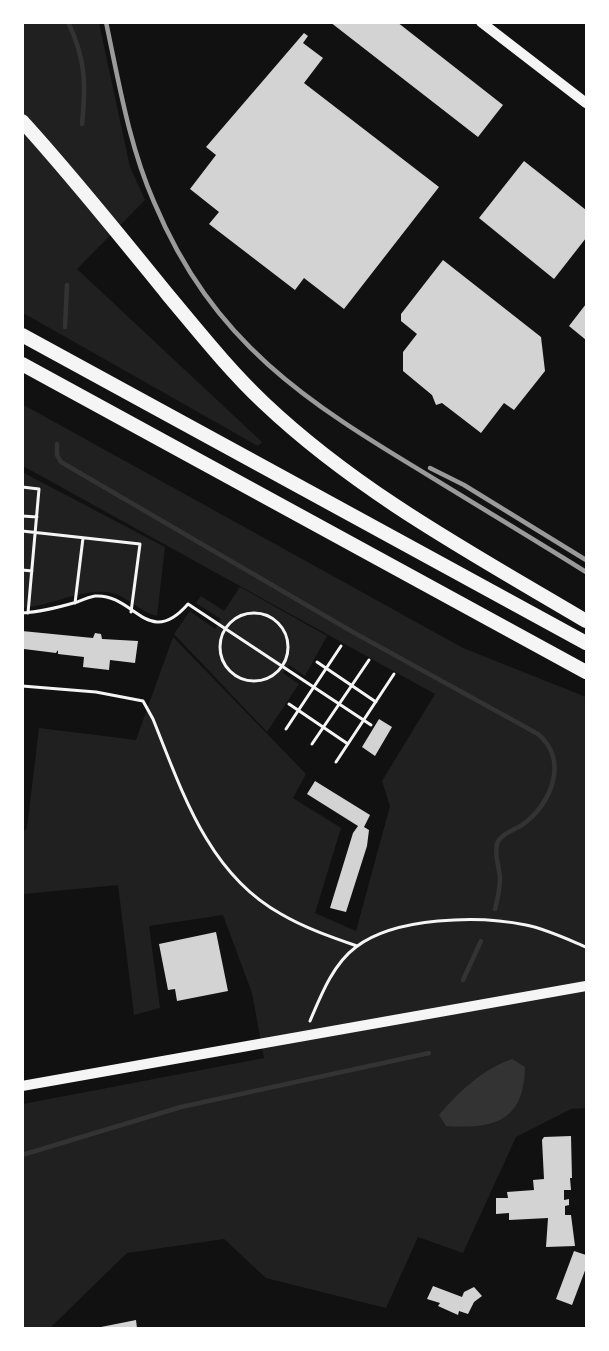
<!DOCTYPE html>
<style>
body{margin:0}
#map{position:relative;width:609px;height:1351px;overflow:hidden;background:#111;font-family:Lato,sans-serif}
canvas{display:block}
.frame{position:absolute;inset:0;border:24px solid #fff;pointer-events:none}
</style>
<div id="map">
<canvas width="609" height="1351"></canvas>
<div class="frame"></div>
</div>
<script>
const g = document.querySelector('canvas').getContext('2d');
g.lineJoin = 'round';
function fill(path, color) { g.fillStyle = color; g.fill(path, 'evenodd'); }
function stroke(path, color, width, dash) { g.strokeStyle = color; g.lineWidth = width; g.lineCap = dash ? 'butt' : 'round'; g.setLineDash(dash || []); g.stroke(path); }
const green = new Path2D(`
 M23 23H99L130 167 145 200 77 269 262 442 258 446 23 313Z
 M22 404 463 648 586 697V1108L571 1109 516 1137 463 1253 418 1237 386 1308 266 1278 224 1239 127 1253 50 1328H23V1104L264 1058 252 993 223 915 149 926 160 1008 134 1015 118 885 23 894V832L27 828 39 728 136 740 173 637 306 774 293 798 341 828 315 913 356 931 390 806 382 781 435 694 23 466Z
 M22 472 165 547 157 616C141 612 131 600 116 594 87 585 52 606 23 608Z
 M240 587 327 636 305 676 289 665 283 673 299 684 267 732 174 634 190 611 215 629 221 619 196 603 201 596 224 611Z`);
const water = new Path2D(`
 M512 1059 525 1067C524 1122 493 1129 446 1126L439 1115C458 1092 483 1069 512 1059Z`);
const stream = new Path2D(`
 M68 22C86 60 86 84 82 124
 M65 327 67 285
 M57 444V455L61 462 351 631 538 734C569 760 552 804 522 825 515 830 500 834 497 844 494 854 499 866 500 877 500 888 498 898 495 909
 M463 980 481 941
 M22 1155 181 1107 429 1053`);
const building = new Path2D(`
 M330 22H397L503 105 478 137Z
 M304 33 308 36 303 43 323 58 304 83 439 187 344 309 304 278 295 290 209 224 219 212 190 189 216 155 206 147Z
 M524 161 586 210V238L554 279 479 218Z
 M443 260 541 337 545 371 514 410 504 403 481 433 442 403 436 405 432 395 403 371V352L417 334 401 321V314Z
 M586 304V340L569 326Z
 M22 631 93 638 95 633 101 634 102 639 138 641 135 663 110 660 109 670 83 667 84 657 58 654V650L56 653 24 649Z
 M379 719 392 727 375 756 362 747Z
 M315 781 370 815 364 827 369 830 367 846 346 912 330 908 353 833 358 826 307 794Z
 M216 932 228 991 177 1001 175 989 168 990 159 944Z
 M571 1136 572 1178H570L571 1190H564V1200L569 1199V1205L565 1206V1215H571L575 1246 546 1247 548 1218 509 1220V1213L496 1214V1198H508L507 1192 534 1190 533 1180 544 1179 542 1140 544 1137Z
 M574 1251 586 1255V1268L572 1305 556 1299Z
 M433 1286 462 1297 464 1292 474 1287 482 1296 474 1302 468 1314 459 1311 458 1315 438 1306 440 1303 427 1299Z
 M136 1320 137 1328H101V1327Z`);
const path = new Path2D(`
 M22 487 39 489 28 613
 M22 516 37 517
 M22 531 140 544 131 612
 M22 570 32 571
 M75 603 83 538
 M220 647a34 34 0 1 1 68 0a34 34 0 1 1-68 0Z
 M22 613C40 612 60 607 77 602 82 600 89 597 95 596 134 593 148 650 188 604L371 725
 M317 662 376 702
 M22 686 96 692 143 701 153 719C182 791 208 874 281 914 305 928 331 937 357 946
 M289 704 348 744
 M286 729 341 646
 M312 744 369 660
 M336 762 394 674
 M310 1021C321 995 333 964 356 947 395 917 479 915 526 925 546 929 567 939 586 947`);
const secondary = new Path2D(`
 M481 22 586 103
 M22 1086 586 986`);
const trunk = new Path2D(`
 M22 121C73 177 120 236 168 295 199 332 229 370 264 403 359 493 475 555 586 621
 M22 335 586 643
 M22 364 586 672`);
const rail = new Path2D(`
 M106 22C119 83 129 145 154 202 213 343 306 402 431 477 483 509 535 540 586 572
 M430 468 464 485 586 560`);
fill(green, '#202020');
fill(water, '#333');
stroke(stream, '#333', 4.5);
fill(building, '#d3d3d3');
stroke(path, '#f5f5f5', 3);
stroke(secondary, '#f5f5f5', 10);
stroke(trunk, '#f5f5f5', 14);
stroke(rail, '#9a9a9a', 4.5);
</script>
